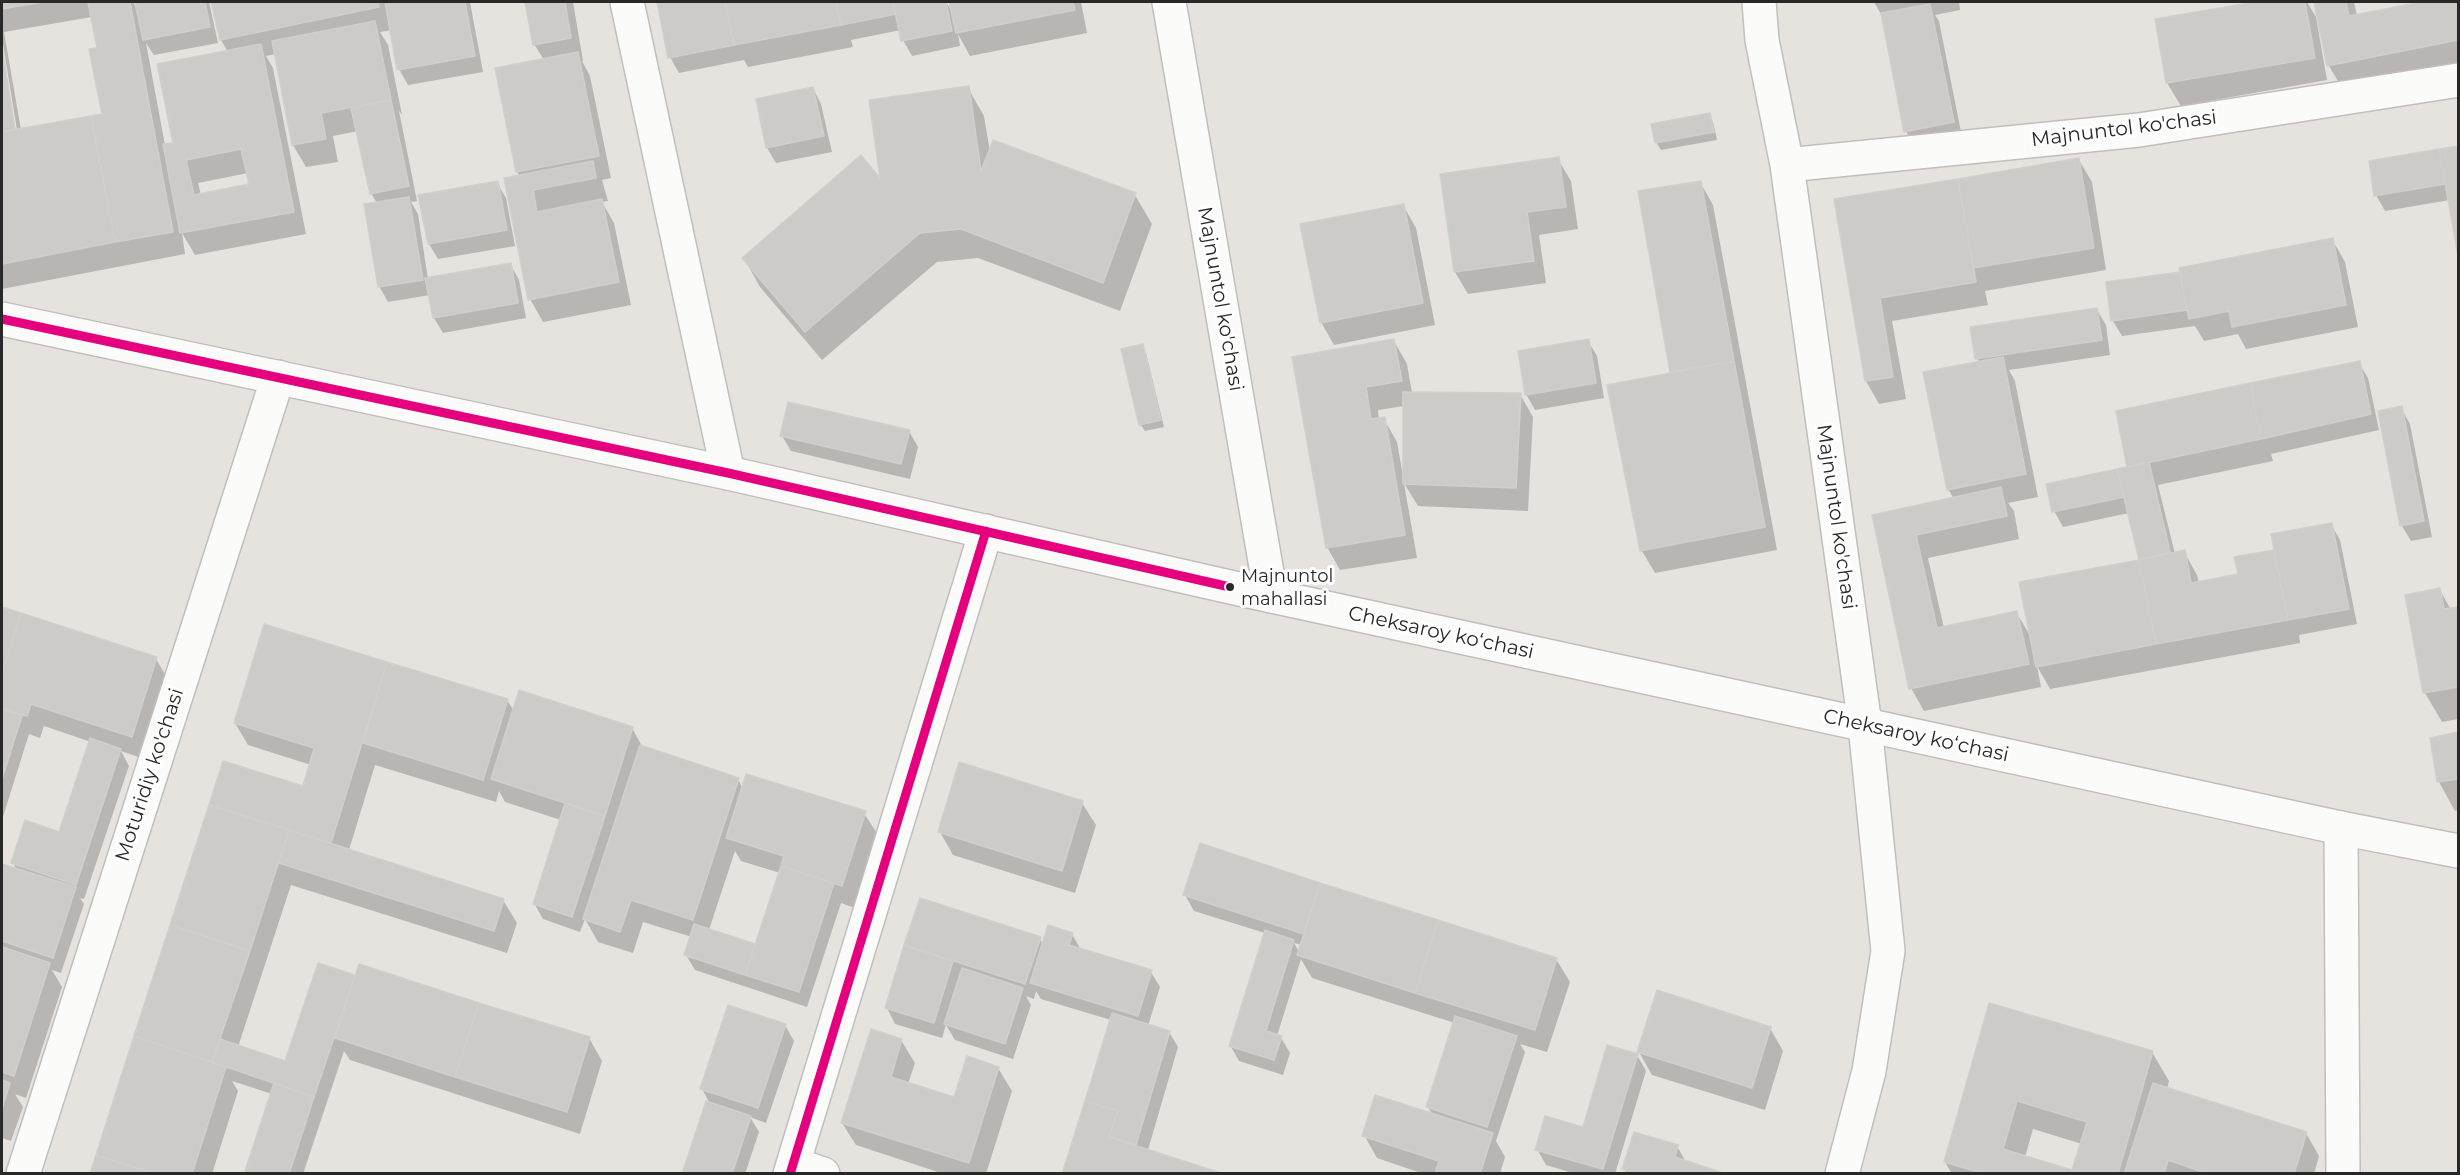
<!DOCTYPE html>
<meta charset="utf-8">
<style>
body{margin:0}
#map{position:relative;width:2460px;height:1175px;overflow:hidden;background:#e6e3df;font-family:Montserrat,sans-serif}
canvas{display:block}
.frame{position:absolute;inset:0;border:3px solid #282828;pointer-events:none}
</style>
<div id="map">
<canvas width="2460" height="1175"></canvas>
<div class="frame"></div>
</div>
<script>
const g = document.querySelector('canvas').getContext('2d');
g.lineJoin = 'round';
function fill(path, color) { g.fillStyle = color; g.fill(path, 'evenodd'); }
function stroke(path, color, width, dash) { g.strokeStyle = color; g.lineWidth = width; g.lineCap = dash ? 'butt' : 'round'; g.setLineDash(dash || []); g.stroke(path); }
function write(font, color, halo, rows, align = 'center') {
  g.font = font + ' Montserrat,sans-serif'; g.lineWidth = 6; g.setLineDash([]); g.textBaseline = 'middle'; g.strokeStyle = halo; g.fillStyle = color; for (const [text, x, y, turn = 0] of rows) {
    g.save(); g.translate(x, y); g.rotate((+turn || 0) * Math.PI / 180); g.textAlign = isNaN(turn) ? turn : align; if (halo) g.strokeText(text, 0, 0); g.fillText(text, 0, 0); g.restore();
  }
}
const shadow = new Path2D(`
 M2 2H133L138 10 137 2H209L218 43 154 55 146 43 165 145 174 144 228 52 221 40 213 2H470L483 72 408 85 399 69 392 30 380 32 388 45 402 115 399 111 417 201 411 202 418 214 428 279 510 264 519 280 526 318 443 333 434 318 430 295 388 302 379 286 377 203 371 193 358 131 333 136 338 162 306 167 293 145 276 54 266 56 273 68 306 234 195 255 182 233 185 254 2 289V57L15 137 18 136 2 38ZM92 17 98 49 104 115 21 130 4 32ZM248 173 250 185 201 195 198 183Z
 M527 2H573L583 61H582L590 76 611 178 602 180 608 201 602 202 614 223 631 305 543 322 530 299 520 177 517 171 544 60 534 44Z
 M659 2H946L953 13 951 2H1081L1087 33 970 56 958 34 960 46 912 56 903 40 901 30 851 40 853 47 748 67 744 60 679 73 670 57Z
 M1874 2H1959L1960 10 1935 15 1939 21 1962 137 1914 147 1906 131 1883 18Z
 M2263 2H2307L2316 17 2327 80 2181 106 2167 83 2156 20Z
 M2316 2H2354L2357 16 2418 4 2417 2H2458V65L2342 88 2329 66Z
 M813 88 821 104 832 152 776 163 767 148Z
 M968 88 984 116 990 152 1135 195 1152 224 1120 311 978 258 937 262 822 360 760 287 744 258 883 183Z
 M1709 114 1713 122 1717 140 1661 150 1656 142Z
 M2458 147V243L2450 200 2385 211 2376 195 2438 151 2440 156 2441 150Z
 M1558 159 1571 181 1578 229 1539 235 1546 283 1468 294 1455 272Z
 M2079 160 2092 182 2106 270 1985 291 1988 305 1892 321 1906 399 1879 404 1866 381 1835 201Z
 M1700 182 1713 205 1777 550 1655 573 1642 551 1672 373 1640 193Z
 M497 183 506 198 515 246 438 259 429 244 420 197Z
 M1403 205 1416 228 1435 325 1334 345 1321 322Z
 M2332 239 2345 262 2358 327 2246 349 2238 334 2204 341 2195 326 2122 336 2113 321 2108 283 2181 273Z
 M2097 310 2106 325 2110 355 2009 370 2015 381 2038 497 2008 503 2014 511 2019 539 1928 558 1944 628 2016 612 2031 637 2140 560 2129 513 2063 527 2054 511 2129 468 2359 363 2368 378 2379 430 2271 454 2273 461 2158 485 2175 554 2184 552 2197 575 2199 583 2240 576 2273 551 2277 557 2331 524 2340 540 2357 624 2299 635 2300 643 2050 689 2037 666 2041 687 1924 711 1911 688 1873 516 1954 499 1948 489 1980 363 1977 358Z
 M1394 341 1407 364 1412 393 1520 394 1533 417 1528 511 1418 506 1404 483 1417 558 1340 570 1327 547 1294 358ZM1404 406V476H1403L1397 442 1384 419 1379 420 1378 410Z
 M1588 341 1597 356 1604 398 1535 410 1526 394Z
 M1142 346 1146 353 1164 427 1145 431 1140 424Z
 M2401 408 2410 424 2432 537 2411 541 2402 526Z
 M909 431 918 447 910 479 791 451 782 436Z
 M2440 590 2451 610 2458 608V719L2442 722 2425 693 2407 596Z
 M2 608 156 659 169 681 144 759 121 751 129 766 84 899 80 898 84 904 61 973 52 970 62 987 26 1098 15 1094 23 1107 11 1141 2 1138V865L17 870 13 863 60 834 91 742 44 726 40 738 29 734 2 820Z
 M265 626 507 700 514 711 632 728 643 748 738 779 743 789 864 813 878 835 855 908 841 903 807 1007 695 970 686 955 692 937 643 922 633 953 598 942 585 919 580 932 543 919 534 903 561 820 505 802 499 791 496 802 375 765 349 850 503 900 517 923 507 953 291 885 238 1047 286 1063 319 965 356 977 589 1038 602 1061 580 1134 350 1060 344 1051 303 1174H246L272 1094 232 1081 238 1091 212 1174H92L224 763 304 788 311 765 248 745 235 723ZM735 851 741 861 780 873 756 945 709 930Z
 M2458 734V810L2455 811 2439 782 2431 739Z
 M1082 803 1096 825 1075 893 953 855 940 832Z
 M1185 895 1556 959 1570 982 1547 1052 1520 1044 1525 1052 1496 1141 1505 1157 1500 1174H1424L1377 1158 1364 1135 1433 1116 1428 1107 1455 1023 1312 978 1301 959 1277 1036 1281 1038 1290 1053 1283 1075 1239 1061 1230 1045 1265 933 1194 911ZM1294 943 1302 945 1299 952Z
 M921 900 1040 939 1043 945 1072 934 1081 950 1151 972 1160 987 1148 1026 1169 1032 1178 1047 1148 1150 1064 1174 1111 1020 1041 999 1036 991 1034 999 1026 996 1031 1005 1013 1059 955 1040 946 1025 942 1038 895 1024 887 1008Z
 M1990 1005 2152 1052 2169 1081 2167 1089 2306 1133 2319 1156 2314 1174H1952L1945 1162ZM2033 1129 2082 1144 2073 1172 2025 1157Z
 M785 1025 794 1041 766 1123 750 1117 759 1132 745 1174H683L710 1104 702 1089Z
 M1770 1028 1783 1051 1765 1110 1652 1075 1639 1052Z
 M901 1040 915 1063 908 1084 955 1098 998 1068 1012 1091 986 1174H944L856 1145 842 1123Z
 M1637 1055 1646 1071 1615 1174H1576L1546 1165 1537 1149 1584 1129Z
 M1677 1146 1686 1162 1721 1174H1627L1624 1168Z`);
const building = new Path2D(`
 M2 2H43L2 9Z
 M88 2H130L173 232 115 242 91 116 102 114 89 49 97 48Z
 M135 2H205L210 27 143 40Z
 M211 2H378L379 7 220 40Z
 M385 2H465L475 56 397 70Z
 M525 2H565L571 38 533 45Z
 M657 2H725L734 45 668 58Z
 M725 2H836L841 25 734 45Z
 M836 2H893L896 14 841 25Z
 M893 2H946L952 31 901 41Z
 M949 2H1073L1075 10 956 33Z
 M2255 2H2305L2315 58 2166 83 2155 19Z
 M2314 2H2346L2349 16 2416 3V2H2458V40L2327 66Z
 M1930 4 1954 122 1904 132 1881 13Z
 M375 21 391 100 321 113 326 139 292 145 272 41Z
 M261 44 294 212 180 233 163 144 173 143 157 64ZM241 149 249 184 194 195 186 160Z
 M2 47 15 129 2 132Z
 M578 52 599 156 516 172 495 68Z
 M969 86 981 171 993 140 1136 193 1103 283 961 229 920 233 805 332 742 258 861 155 880 178 869 100Z
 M813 87 824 136 766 148 756 99Z
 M391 100 409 186 370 194 351 108Z
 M1710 113 1714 132 1655 143 1651 124Z
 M91 116 115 242 2 264V132Z
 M2458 146V256L2439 149Z
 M2439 149 2445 184 2374 196 2369 161Z
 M1559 157 1566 207 1527 212 1534 261 1454 272 1440 174Z
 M2079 158 2094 248 1973 268 1958 179Z
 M593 161 596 178 533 190 537 212 602 199 619 282 528 300 504 178Z
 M1958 179 1976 282 1880 298 1893 377 1865 381 1834 199Z
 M498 181 507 230 428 244 418 195Z
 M1701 181 1734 361 1670 372 1638 191Z
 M409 197 423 280 378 287 364 204Z
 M1404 204 1423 303 1320 323 1300 224Z
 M2333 238 2346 305 2232 327 2229 311 2189 319 2179 268Z
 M511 263 518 303 433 318 425 278Z
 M2180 272 2187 310 2111 321 2106 282Z
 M2097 308 2102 340 1975 359 1970 327Z
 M1394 339 1402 381 1366 387 1371 419 1385 417 1405 535 1326 548 1292 357Z
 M1589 339 1596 383 1525 395 1518 351Z
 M1143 344 1161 420 1139 425 1121 349Z
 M2003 357 2026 474 1947 490 1923 372Z
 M1734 361 1765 527 1640 551 1607 385Z
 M2360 361 2371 414 2261 439 2250 383Z
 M2250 383 2261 439 2127 467 2116 411Z
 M1403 392 1521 393 1516 488 1403 484Z
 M788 402 910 430 901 464 780 436Z
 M2402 406 2424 521 2400 526 2378 411Z
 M2149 462 2170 552 2139 560 2117 469Z
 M2117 469 2124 497 2052 512 2046 484Z
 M2001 487 2007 516 1916 535 1937 628 2017 611 2029 664 1909 689 1872 515Z
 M2332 523 2349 609 2288 620 2271 534Z
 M2185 550 2191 583 2238 574 2234 557 2274 550 2288 620 2156 644 2139 560Z
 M2139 560 2156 644 2036 667 2019 582Z
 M2440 588 2444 609 2458 607V687L2423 693 2405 595Z
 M2 607 21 613 2 674Z
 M21 613 157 657 132 737 31 704 27 716 2 708V674Z
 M264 624 387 662 331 843 209 805 223 761 303 786 314 748 234 723Z
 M387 662 508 699 483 780 363 743Z
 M519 690 633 727 605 816 491 779Z
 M2 709 22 716 2 779Z
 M2458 732V779L2437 782 2430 738Z
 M90 738 121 749 76 885 11 863 25 820 59 832Z
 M640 745 739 778 693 920 631 900 620 932 583 919Z
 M959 762 1083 801 1062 871 938 832Z
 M746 774 866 811 842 886 781 866 784 856 726 838Z
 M565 803 605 816 572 917 533 904Z
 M209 805 289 830 250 951 170 925Z
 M289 830 504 899 494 931 279 863Z
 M1200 843 1320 883 1304 934 1183 895Z
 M2 864 76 887 53 958 2 941Z
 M781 866 834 883 799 992 745 975Z
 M1320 883 1438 920 1415 993 1297 955Z
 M920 898 1041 937 1025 984 904 945Z
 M1438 920 1557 958 1535 1030 1415 993Z
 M694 924 755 944 745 975 684 955Z
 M170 925 250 951 212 1062 134 1036Z
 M1048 925 1073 933 1069 945 1152 970 1138 1016 1030 983Z
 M1265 930 1294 940 1266 1031 1282 1036 1274 1060 1229 1046Z
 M904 945 953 961 934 1023 885 1008Z
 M2 947 50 963 14 1076 2 1072Z
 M318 963 355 975 314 1097 212 1062 220 1039 285 1061Z
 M359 964 479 1003 455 1077 335 1038Z
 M962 968 1023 988 1005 1044 944 1024Z
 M1657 990 1771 1027 1752 1088 1637 1052Z
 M479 1003 590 1037 567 1112 455 1077Z
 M1989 1003 2153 1051 2118 1174H1985L1944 1162ZM2017 1101 2087 1122 2072 1170 2003 1149Z
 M728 1005 786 1024 758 1108 700 1089Z
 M1112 1013 1170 1031 1136 1145 1109 1137 1118 1111 1085 1101Z
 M1455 1016 1517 1036 1487 1127 1426 1107Z
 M871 1029 902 1039 891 1077 954 1097 967 1056 999 1067 969 1163 841 1123Z
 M134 1036 226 1067 192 1174H155L96 1155Z
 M1607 1045 1638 1054 1603 1169 1535 1150 1545 1116 1583 1127Z
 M2 1080 10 1083 2 1109Z
 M274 1083 314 1097 289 1174H244Z
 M2153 1083 2307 1132 2294 1174H2209L2168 1160 2164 1174H2124Z
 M1375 1095 1493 1133 1480 1174H1435L1439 1161 1362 1136Z
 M706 1101 751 1116 732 1174H682Z
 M1085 1101 1118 1111 1109 1137 1224 1174H1062Z
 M1634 1132 1678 1145 1675 1157 1726 1174H1638L1622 1169Z
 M96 1155 155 1174H90Z`);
const minor = new Path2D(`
 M627 2 728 473
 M1169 2 1271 596
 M1759 2 1762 40 1787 165 1865 725 1888 951 1869 1071 1842 1174
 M1787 165 2139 130 2458 80
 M2341 828 2343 1174
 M793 1164 823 1174
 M23 1174 278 377
 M790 1174 986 531`);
const tertiary = new Path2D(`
 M2 319 728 473 1230 587 2341 828 2458 851`);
const bus1 = new Path2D(`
 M2 319 728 473 1230 587
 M790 1174 986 531`);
const markers = [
 [1230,587,5,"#282828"]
];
const busNames = [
 ["Majnuntol",1241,577],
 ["mahallasi",1241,600]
];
const streetNames = [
 ["Majnuntol ko'chasi",2124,129,-7],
 ["Majnuntol ko'chasi",1220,299,80],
 ["Majnuntol ko'chasi",1836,517,82],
 ["Cheksaroy koʻchasi",1441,633,12],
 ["Cheksaroy koʻchasi",1916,736,12],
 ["Moturidiy ko'chasi",150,775,-72]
];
fill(shadow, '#0003');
fill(building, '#cdcbc8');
stroke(building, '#d1cfcb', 1.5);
stroke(minor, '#c0bfbf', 36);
stroke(tertiary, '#c0bfbf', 36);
stroke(minor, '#fbfbfa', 33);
stroke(tertiary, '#fbfbfa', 33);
stroke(bus1, '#e5007d', 9);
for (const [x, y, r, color] of markers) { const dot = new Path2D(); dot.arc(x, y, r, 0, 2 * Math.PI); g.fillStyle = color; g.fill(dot); stroke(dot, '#fff', 2); }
write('18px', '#282828', '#fff', busNames, 'left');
write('20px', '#282828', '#fff', streetNames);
</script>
